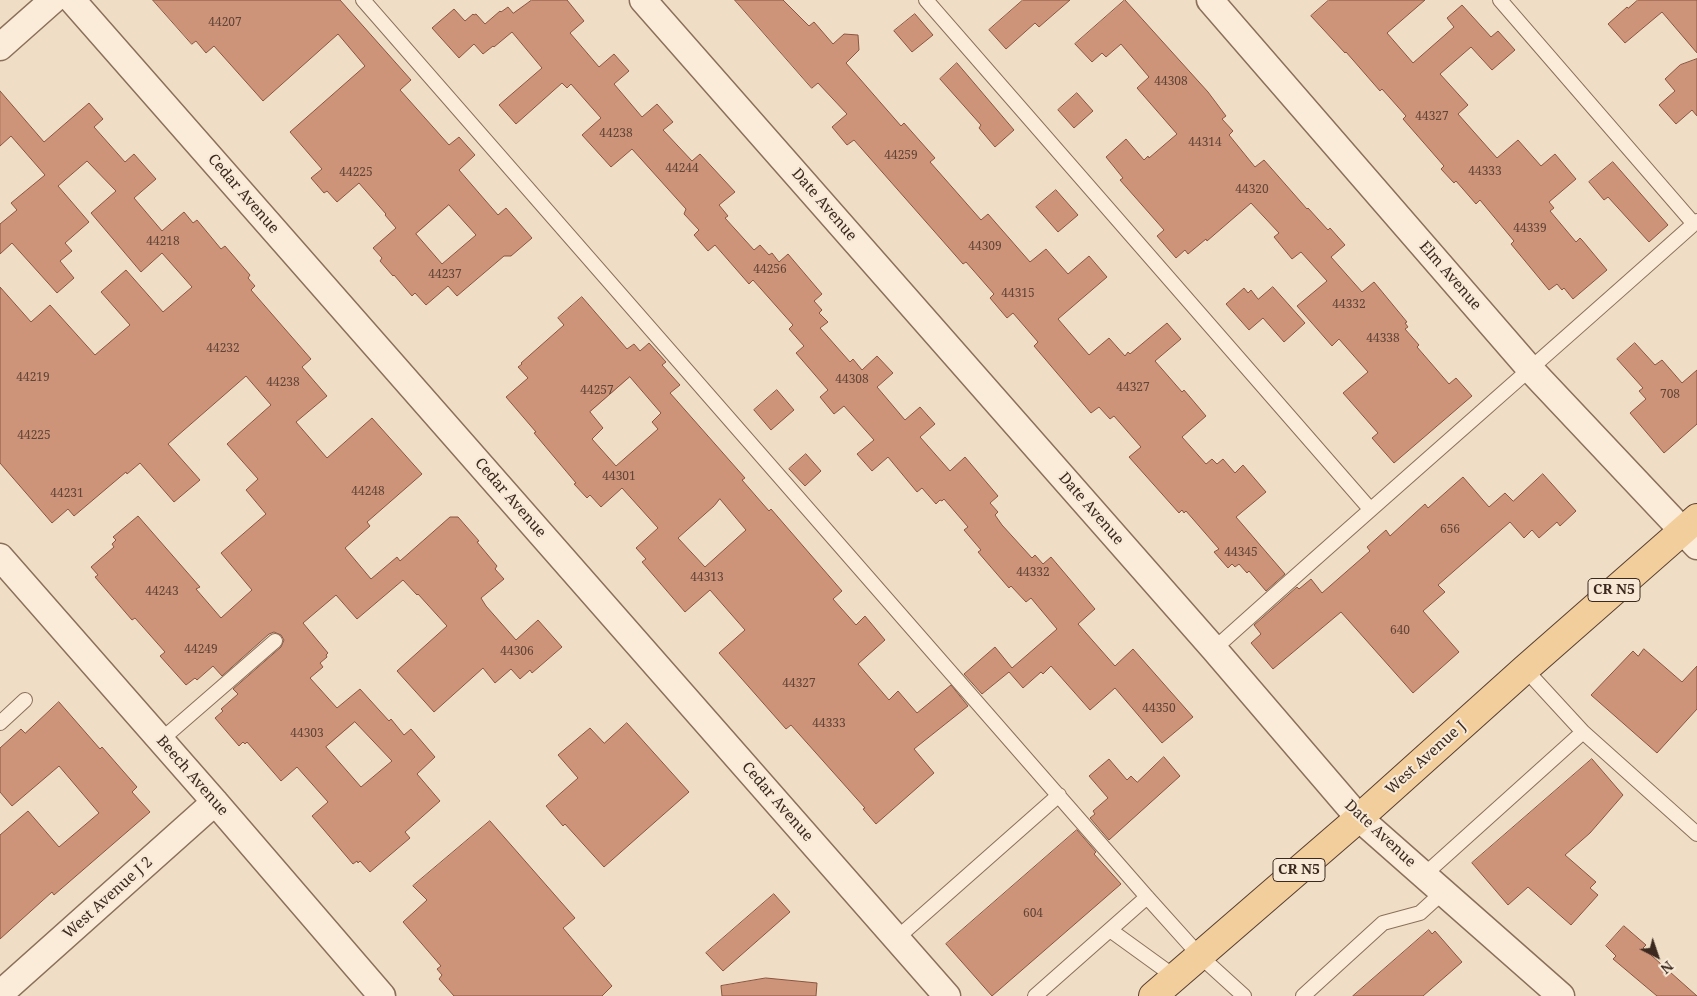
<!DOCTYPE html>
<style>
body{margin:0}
#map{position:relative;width:1697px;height:996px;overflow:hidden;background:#efdec5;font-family:"Noto Serif",serif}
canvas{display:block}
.north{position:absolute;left:1632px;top:931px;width:50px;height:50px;-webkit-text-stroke:4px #f7e9d5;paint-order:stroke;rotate:139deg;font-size:14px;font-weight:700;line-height:20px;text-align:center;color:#3b291f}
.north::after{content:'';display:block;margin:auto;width:18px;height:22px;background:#3b291f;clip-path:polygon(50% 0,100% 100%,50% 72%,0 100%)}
</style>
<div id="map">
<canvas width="1697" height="996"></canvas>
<div class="north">N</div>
</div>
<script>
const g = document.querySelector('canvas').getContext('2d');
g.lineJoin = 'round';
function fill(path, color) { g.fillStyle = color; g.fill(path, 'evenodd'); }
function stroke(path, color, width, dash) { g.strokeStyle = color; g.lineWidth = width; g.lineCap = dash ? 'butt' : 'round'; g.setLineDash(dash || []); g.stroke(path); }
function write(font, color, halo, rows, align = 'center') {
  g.font = font + ' "Noto Serif",serif'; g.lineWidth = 4; g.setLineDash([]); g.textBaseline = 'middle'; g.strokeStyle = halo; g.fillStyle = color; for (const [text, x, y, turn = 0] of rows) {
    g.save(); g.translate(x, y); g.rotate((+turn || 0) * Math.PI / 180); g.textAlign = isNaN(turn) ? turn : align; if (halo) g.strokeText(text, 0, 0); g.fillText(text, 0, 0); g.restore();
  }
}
const building = new Path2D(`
 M153 0H340L411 80 400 90 449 145 459 137 475 155 459 170 498 215 506 208 532 238 511 256H504L457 296 448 286 426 305 415 293 412 296 394 275 393 276 380 261 382 258 373 248 396 228 385 215 386 214 359 183 337 202 327 191 324 193 311 178 322 169 290 132 365 66 338 34 263 101 214 46 206 53 196 41 192 44ZM449 205 476 235 442 264 416 234Z
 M532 0H567L584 21 570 33 599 67 614 54 629 71 614 84 642 117 657 104 673 122 663 130 692 161 700 154 735 192 719 205 728 216 725 218 754 250 760 245 769 255 772 253 779 262 788 254 822 294 814 301 822 310 819 313 828 322 820 328 850 362 853 359 862 370 877 356 893 373 877 387 905 420 920 407 935 424 920 437 950 471 965 457 998 496 990 503 998 512 995 515 1002 525 1032 558 1035 555 1043 564 1051 557 1095 609 1078 624 1115 666 1133 649 1193 717 1162 743 1115 688 1090 710 1051 666 1043 674 1041 672 1023 688 1009 672 982 694 964 674 995 647 1012 668 1057 629 1031 598 1026 602 1011 586 1009 588 978 552 981 550 964 530 968 527 944 499 942 501 940 500 936 504 922 488 917 492 888 457 872 471 857 454 874 440 844 406 834 414 820 397 828 390 796 353 804 346 789 329 793 325 753 280 749 284 715 245 708 251 694 235 699 230 684 214 686 209 632 149 611 167 582 135 601 118 571 84 567 88 562 83 516 124 499 105 542 68 512 32 494 47 493 46 483 54 474 44 459 58 432 28 454 9 465 21 473 14 474 15 476 14 485 24 500 11 501 12 508 7 513 13Z
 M735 0H783L809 26 814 22 833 44 844 34 858 35 859 50 846 63 901 126 904 123 935 158 930 162 981 220 988 214 1030 262 1046 249 1068 274 1089 256 1107 277 1058 319 1089 355 1109 338 1125 356 1128 352 1130 354 1167 323 1181 339 1155 361 1182 392 1184 390 1206 416 1182 437 1206 464 1212 459 1217 464 1223 459 1235 473 1243 465 1266 492 1236 517 1285 574 1266 591 1249 571 1247 573 1239 564 1235 567 1232 564 1228 568 1214 552 1219 549 1186 511 1184 513 1182 510 1179 513 1129 457 1141 447 1114 416 1110 419 1099 407 1091 413 1034 346 1038 342 1013 313 1007 318 990 298 994 294 966 262 963 264 854 140 847 145 832 127 847 114 818 83 812 88Z
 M1023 0H1070L1039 27 1035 23 1006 49 989 30Z
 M1125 0 1208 92 1226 116 1222 119 1233 131 1229 135 1255 167 1264 160 1307 209 1308 208 1328 230 1330 228 1345 245 1331 257 1362 292 1374 282 1407 322 1405 323 1408 327 1405 329 1419 345 1417 347 1449 384 1456 378 1472 396 1394 463 1372 438 1378 433 1343 393 1368 372 1339 339 1332 346 1297 306 1327 281 1301 252 1292 259 1274 237 1279 233 1251 203 1207 241 1206 239 1188 254 1185 250 1176 258 1157 236 1164 230 1120 180 1123 178 1106 157 1126 139 1144 160 1148 156 1149 158 1177 134 1137 88 1149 77 1121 44 1106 57 1102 53 1092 62 1075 44Z
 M1329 0H1425L1387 33 1413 63 1454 27 1447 18 1462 5 1491 37 1498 31 1515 50 1492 70 1471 47 1440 74 1468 105 1458 114 1497 158 1518 140 1541 166 1555 154 1576 179 1549 202 1554 208 1550 211 1576 242 1580 238 1582 240 1607 270 1573 299 1564 288 1562 290 1557 284 1549 290 1511 244 1514 241 1480 200 1476 204 1456 181 1454 183 1441 169 1444 166 1403 119 1406 116 1382 89 1380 91 1346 52 1345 53 1311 16Z
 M1638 0H1697V53L1662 12 1625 43 1608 24 1627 7 1628 8Z
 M915 14 933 35 912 52 894 31Z
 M1697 59V116L1692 110 1676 124 1659 105 1675 91 1665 79 1680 65Z
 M957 63 1014 130 995 147 979 128 981 125 940 79Z
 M0 91 44 142 89 103 103 119 94 127 125 162 134 154 156 179 134 198 162 231 184 212 193 223 197 220 221 249 225 246 250 275 248 278 255 286 251 290 311 359 302 367 327 396 296 422 327 458 372 418 422 474 367 522 370 526 345 548 371 579 397 557 400 561 450 517H458L479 541 477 542 497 566 495 569 504 579 481 598 486 606 516 640 538 620 562 647 532 673 530 670 520 679 511 669 495 683 483 668 434 712 397 671 447 626 418 594 417 595 403 580 357 619 336 595 303 623 328 653 326 655 327 657 320 663 323 667 310 678 337 708 360 689 389 721 391 719 404 735 411 729 435 757 417 774 440 801 405 832 410 838 370 872 360 861 358 863 357 861 353 864 312 816 328 802 297 767 281 781 247 742 245 744 243 742 239 746 215 718 223 711 221 709 238 694 233 689 281 647 284 640 281 635 274 632 269 634 222 676 213 666 197 680 195 678 186 685 160 656 165 652 135 618 132 620 95 577 98 575 91 567 114 547 112 544 116 540 113 537 138 516 200 587 196 589 221 618 252 590 221 553 266 514 246 490 258 479 227 444 271 405 246 376 168 444 200 480 174 502 140 463 127 474 126 472 74 516 68 509 52 523 0 463V287L31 322 50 305 95 355 130 325 101 292 126 270 163 312 192 287 162 253 141 272 91 213 116 191 87 161 58 186 89 222 65 243 72 251 60 261 74 278 57 293 12 243 0 254V224L17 210 11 203 45 175 11 136 0 146ZM355 722 392 761 361 787 326 747Z
 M1077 93 1093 111 1074 128 1058 110Z
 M1613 162 1668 225 1649 242 1608 197 1604 200 1589 182Z
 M1056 190 1078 215 1058 232 1036 207Z
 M1273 287 1305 323 1284 342 1263 318 1249 330 1226 304 1244 288 1248 293 1251 290 1258 299Z
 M582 297 627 349 634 344 640 351 649 343 666 362 662 365 680 385 670 393 745 478 742 480 769 511 771 509 842 591 833 599 856 625 865 616 885 640 858 664 889 700 898 691 917 713 951 685 968 706 914 749 934 773 876 824 863 809 865 808 791 725 786 729 719 653 745 630 710 590 685 612 642 562 646 559 636 548 658 528 622 488 601 507 590 495 587 498 574 484 576 483 534 433 536 432 506 397 528 378 518 367 522 364 521 363 564 325 558 318ZM630 377 661 413 652 422 658 429 616 466 592 439 603 428 590 412ZM720 499 746 530 705 567 678 538 714 506Z
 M1635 343 1655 365 1662 360 1682 383 1697 370V424L1664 453 1630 413 1646 399 1639 391 1643 388 1617 359Z
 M777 390 794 410 771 430 754 410Z
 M806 454 821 471 805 486 789 469Z
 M1543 474 1576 511 1560 526 1557 522 1539 538 1532 530 1524 538 1510 522 1438 585 1445 592 1423 611 1459 652 1413 693 1341 612 1273 669 1251 643 1261 634 1254 625 1297 587 1299 589 1311 579 1322 593 1370 551 1367 547 1386 530 1390 536 1425 504 1428 508 1463 477 1489 507 1505 493 1513 501Z
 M1644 649 1682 682 1697 666V709L1657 753 1591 695 1633 651 1638 656Z
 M59 702 100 749 102 747 137 787 132 792 150 812 54 895 52 892 0 939V835L28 811 59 847 99 813 59 766 12 806 0 792V748L21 729 25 733Z
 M627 723 689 792 604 867 565 824 563 826 546 806 578 778 558 755 590 728 604 743Z
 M1164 757 1180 776 1109 840 1090 818 1095 814 1093 811 1108 798 1089 776 1109 759 1127 780 1131 776 1137 782Z
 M1592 759 1623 795 1590 833 1565 855 1596 882 1590 888 1598 895 1571 925 1528 887 1508 905 1472 863Z
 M490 821 575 918 563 928 612 986 602 996H454L439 979 442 975 437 969 441 966 403 922 427 900 413 886Z
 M1077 830 1096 852 1094 854 1121 884 992 996 946 944Z
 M774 894 790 912 723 971 706 953Z
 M1624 926 1646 945 1643 948 1697 996H1657L1613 959 1616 956 1606 946Z
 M1429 930 1432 934 1435 931 1462 962 1423 996H1353Z
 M766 978 817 983 816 996H722L721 986Z`);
const lane = new Path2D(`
 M363 0 1147 897 1200 956 1244 996
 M926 0 1370 509
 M1500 0 1694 224
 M1214 649C1374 505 1537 364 1697 221
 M1525 669 1583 732 1697 834
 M0 723 25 700
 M161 740 275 641
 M1424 875 1583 732
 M1110 930 1175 977
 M897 938 1059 795
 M1035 996 1147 897
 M1303 996 1383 923 1420 913 1443 892`);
const street = new Path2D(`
 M72 0 947 996
 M643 0 1214 649 1359 818 1561 996
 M1210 0 1531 370 1697 546
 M0 47 53 0
 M0 557 215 802 382 996
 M0 994 215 802`);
const primary = new Path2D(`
 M1153 996 1359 818 1525 669 1697 518`);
const numberNames = [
 ["44207",225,23],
 ["44308",1171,82],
 ["44327",1432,117],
 ["44238",616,134],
 ["44314",1205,143],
 ["44259",901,156],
 ["44244",682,169],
 ["44333",1485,172],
 ["44225",356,173],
 ["44320",1252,190],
 ["44339",1530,229],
 ["44218",163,242],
 ["44309",985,247],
 ["44256",770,270],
 ["44237",445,275],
 ["44315",1018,294],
 ["44332",1349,305],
 ["44338",1383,339],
 ["44232",223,349],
 ["44219",33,378],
 ["44308",852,380],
 ["44238",283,383],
 ["44327",1133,388],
 ["44257",597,391],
 ["708",1670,395],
 ["44225",34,436],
 ["44301",619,477],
 ["44248",368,492],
 ["44231",67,494],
 ["656",1450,530],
 ["44345",1241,553],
 ["44332",1033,573],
 ["44313",707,578],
 ["44243",162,592],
 ["640",1400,631],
 ["44249",201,650],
 ["44306",517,652],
 ["44327",799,684],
 ["44350",1159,709],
 ["44333",829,724],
 ["44303",307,734],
 ["604",1033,914]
];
const shields = [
 [1614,590,52],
 [1299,870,52]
];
const shieldNames = [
 ["CR N5",1614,590],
 ["CR N5",1299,870]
];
const streetNames = [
 ["Cedar Avenue",243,194,49],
 ["Date Avenue",824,205,49],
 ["Elm Avenue",1450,276,49],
 ["Cedar Avenue",510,498,49],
 ["Date Avenue",1091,509,49],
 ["West Avenue J",1426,758,-42],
 ["Beech Avenue",192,776,49],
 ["Cedar Avenue",777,802,49],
 ["Date Avenue",1380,834,43],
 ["West Avenue J 2",108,898,-42]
];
fill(building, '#ce947a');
stroke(building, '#8b5540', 1);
stroke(lane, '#8b6f5a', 16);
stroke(street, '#8b6f5a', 29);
stroke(primary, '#593e2f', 30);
stroke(lane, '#faecd9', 14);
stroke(street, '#faecd9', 26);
stroke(primary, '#f3ce9d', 28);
write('12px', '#604436', null, numberNames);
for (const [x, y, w] of shields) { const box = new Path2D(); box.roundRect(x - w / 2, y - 11.5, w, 23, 4); g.fillStyle = '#f7e9d5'; g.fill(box); stroke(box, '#3b291f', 1); }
write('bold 14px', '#3b291f', null, shieldNames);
write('15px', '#3b291f', '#f7e9d5', streetNames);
</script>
